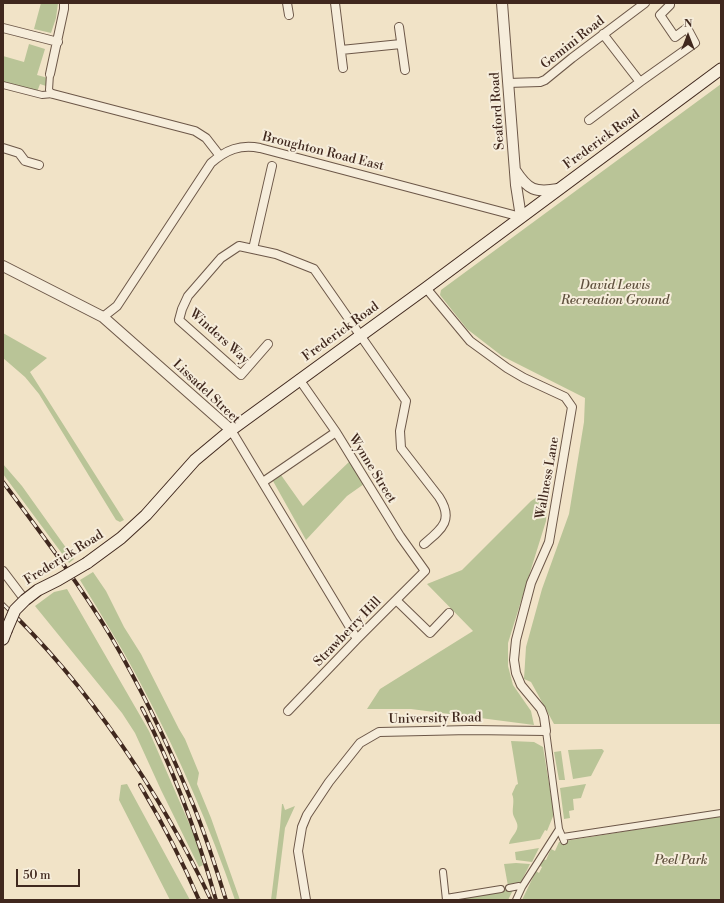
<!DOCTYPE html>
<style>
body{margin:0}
#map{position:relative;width:724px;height:903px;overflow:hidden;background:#f1e3c7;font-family:"Libre Bodoni",serif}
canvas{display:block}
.frame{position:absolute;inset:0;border:4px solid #40281e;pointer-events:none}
.north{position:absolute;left:668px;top:16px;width:40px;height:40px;-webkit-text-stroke:3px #f6eddb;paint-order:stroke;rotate:0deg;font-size:11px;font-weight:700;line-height:16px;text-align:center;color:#40281e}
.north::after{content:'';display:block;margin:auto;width:14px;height:18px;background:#40281e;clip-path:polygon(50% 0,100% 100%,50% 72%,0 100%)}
.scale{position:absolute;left:16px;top:869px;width:64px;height:18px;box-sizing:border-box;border:2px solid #40281e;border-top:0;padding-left:5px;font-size:12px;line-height:14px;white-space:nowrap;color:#40281e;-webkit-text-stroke:3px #f6eddb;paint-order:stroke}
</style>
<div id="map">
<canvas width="724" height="903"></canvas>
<div class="frame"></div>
<div class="north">N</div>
<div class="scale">50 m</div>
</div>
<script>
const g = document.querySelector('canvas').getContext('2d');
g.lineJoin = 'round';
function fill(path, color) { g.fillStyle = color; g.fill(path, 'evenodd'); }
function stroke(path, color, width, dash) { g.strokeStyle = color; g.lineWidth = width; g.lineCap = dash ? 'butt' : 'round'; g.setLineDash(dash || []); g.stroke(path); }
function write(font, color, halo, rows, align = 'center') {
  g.font = font + ' "Libre Bodoni",serif'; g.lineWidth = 4; g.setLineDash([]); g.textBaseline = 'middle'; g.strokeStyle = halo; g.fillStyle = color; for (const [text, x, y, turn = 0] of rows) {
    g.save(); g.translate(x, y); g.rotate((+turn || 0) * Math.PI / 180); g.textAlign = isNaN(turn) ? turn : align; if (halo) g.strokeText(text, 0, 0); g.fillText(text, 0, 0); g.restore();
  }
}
const green = new Path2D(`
 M41 3H58L56 18 51 33 34 29Z
 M29 44 45 49 37 75 48 78 46 86 40 84 37 92 3 82V56L24 62Z
 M721 84V724H554L531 682 524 679 526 647 542 589 569 514 584 422 585 398 502 356 467 329 440 295 441 290Z
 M3 333 47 358 30 372 124 520 120 522 116 520 39 394 25 377 3 358Z
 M350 461 364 484 347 496 306 540 273 481 281 475 303 506Z
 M3 464 22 486 74 559 69 563 3 474Z
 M548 490 546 521 508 643V666L513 685 531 711 534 725 411 709H367L380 689 473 631 427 584 462 570 531 501Z
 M93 572 106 591 124 627 141 654 179 729 185 739 199 773 197 784 211 818 240 900H235C210 827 179 756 143 688 124 651 102 616 80 580Z
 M67 589 149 731 195 837 203 865 199 867 161 790 135 733 122 713 35 606 54 592Z
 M511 741 534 742 543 747 554 814 547 831 545 830 540 839 509 844C510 838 515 835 517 829 519 823 514 819 513 814 512 807 515 801 512 794L516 785 518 784Z
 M602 749 604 751 591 776 573 779 568 750Z
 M561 751 565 780H559L554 752Z
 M127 784 190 900H170L119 800 121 785Z
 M586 784 581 798 573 799 574 810 569 811 570 818 564 819 560 788Z
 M282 804H283L285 810 295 806 285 828 276 900H271L280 827Z
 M721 816V900H522L536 871 539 873 542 867 540 866 543 859 546 860 551 849 555 851 559 842Z
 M539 848 532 862 516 860 515 852Z
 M516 863 530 864 520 884 508 886 504 864Z
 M514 888 508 900H454L455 899Z`);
const pedestrian = new Path2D(`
 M3 85 42 95 53 94 49 90 50 74
 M546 731 559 829 564 841
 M563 837 721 813
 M443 872 446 900
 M509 888 519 886 522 887
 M446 898 501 889
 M516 900 522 887 559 829`);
const minor = new Path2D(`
 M287 3 289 15
 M335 3 343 68
 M399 27 405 70
 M3 28 58 42
 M603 34 640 82 695 43 687 28 675 37 660 15 670 5V3
 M341 50 401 44
 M50 74 64 9V3
 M508 83 540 82 545 80 572 58 645 3
 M53 94 195 131 206 138 220 156
 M589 120 640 82
 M3 148 19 153 25 161 39 165
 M253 249 272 166
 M103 317 117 306 211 163C226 150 240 144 260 148L521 217
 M268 344 241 375 179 320 182 309 188 296 221 258 239 246 276 254 314 269 406 401 400 431 401 448 439 497C454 520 442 529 424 544
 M231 430 357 639
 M263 482 336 432
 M3 571 25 600
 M396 600 430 633 449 613
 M288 711 357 639 425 571 400 536 336 432 299 379
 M306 900 298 851 302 827 307 815 329 782 360 743 379 732 470 730 546 731 544 717 541 709 521 685 516 673 514 660 516 640 531 583 549 542 572 407 565 397 524 378 507 368 470 341 426 288`);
const tertiary = new Path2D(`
 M502 3 516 185 521 217
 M515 170C528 190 535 193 558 189
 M3 266 103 317 231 430`);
const secondary = new Path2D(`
 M87 563 121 538 146 515 195 460 231 430 426 288 721 69
 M3 639 6 631`);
const rail = new Path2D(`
 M3 482C40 532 78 582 110 635 140 686 166 740 189 795 204 829 215 865 226 900
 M3 604C88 685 161 794 211 900
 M142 708C174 770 197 833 216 900
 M140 785C162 822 182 860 199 900`);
const secondaryBridge = new Path2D(`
 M6 631 15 610 25 600 38 590 58 580 87 563`);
const streetNames = [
 ["Gemini Road",573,43,-38],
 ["Seaford Road",498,111,-94],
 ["Frederick Road",602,140,-36],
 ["Broughton Road East",323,152,14],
 ["Frederick Road",341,332,-36],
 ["Winders Way",219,337,42],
 ["Lissadel Street",206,392,43],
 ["Wynne Street",372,469,58],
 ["Wallness Lane",548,478,-80],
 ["Frederick Road",64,558,-32],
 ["Strawberry Hill",348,632,-46],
 ["University Road",435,719,-1]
];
const parkNames = [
 ["David Lewis",615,286],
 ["Recreation Ground",615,301],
 ["Peel Park",681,861]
];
fill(green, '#b9c497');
stroke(pedestrian, '#6c5748', 8);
stroke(minor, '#6c5748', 10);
stroke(tertiary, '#6c5748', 12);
stroke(secondary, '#40281e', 13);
stroke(pedestrian, '#f6eddb', 6);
stroke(minor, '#f6eddb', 8);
stroke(tertiary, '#f6eddb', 10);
stroke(secondary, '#f6eddb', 11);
stroke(rail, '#40281e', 4);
stroke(rail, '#f6eddb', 2.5, [8]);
stroke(secondaryBridge, '#40281e', 13, []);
stroke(secondaryBridge, '#f6eddb', 11);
write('13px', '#40281e', '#f6eddb', streetNames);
write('italic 13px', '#5e4f3c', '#f6eddb', parkNames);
</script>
